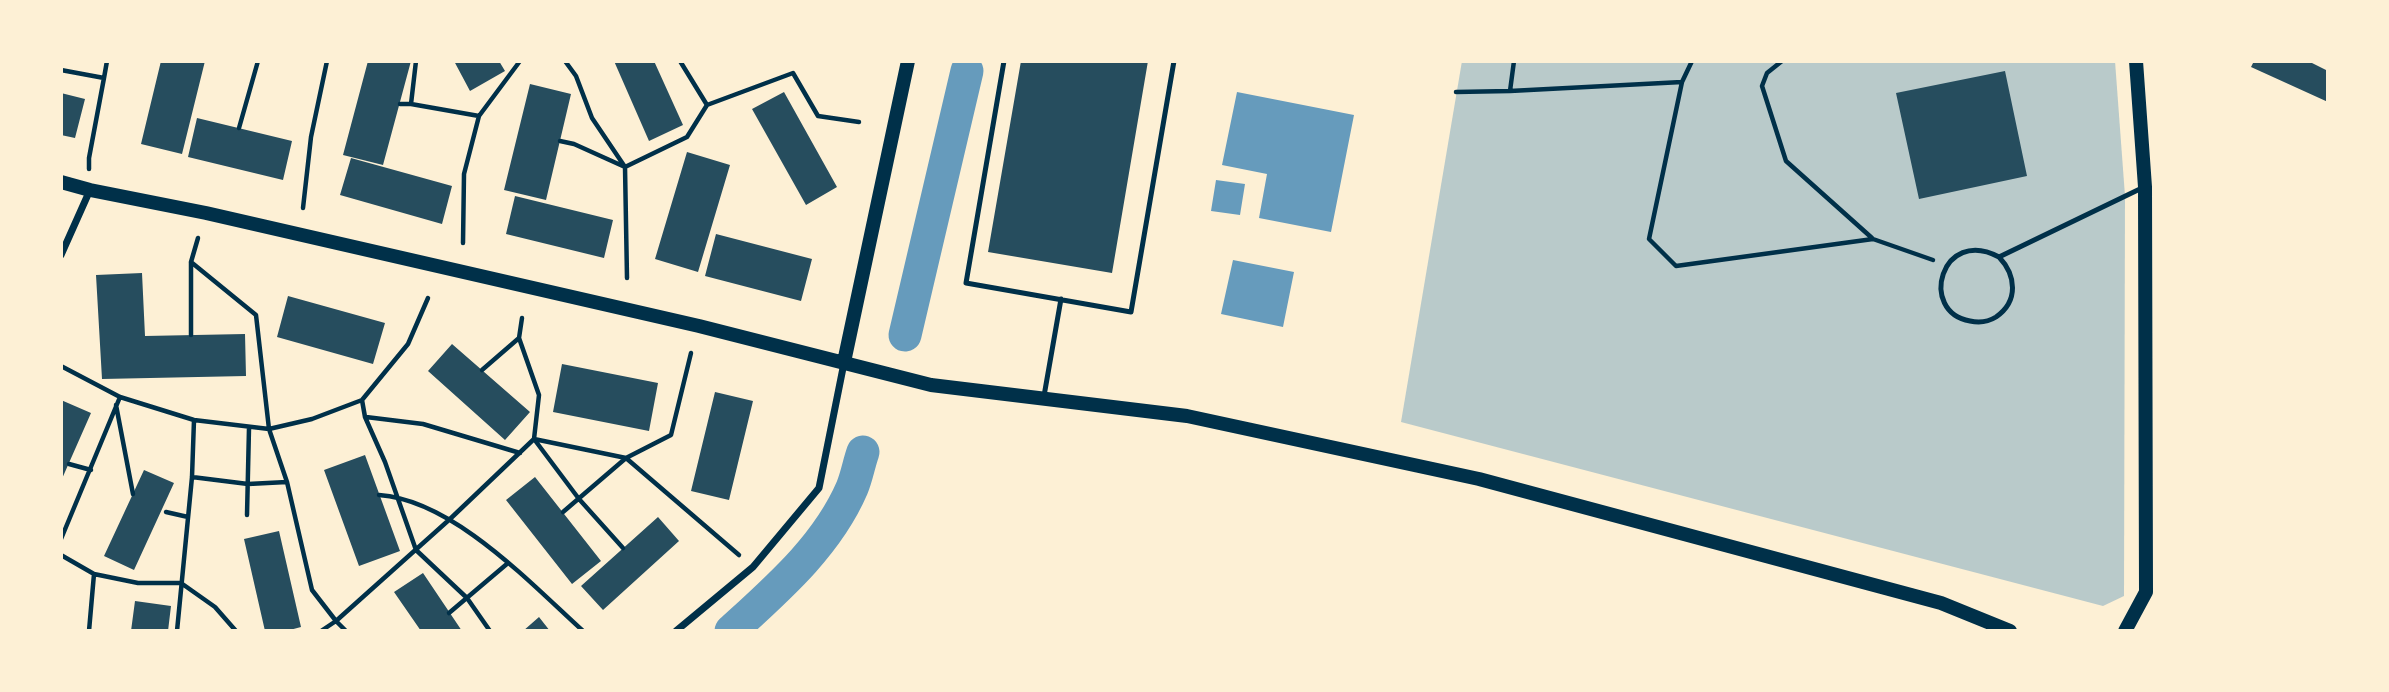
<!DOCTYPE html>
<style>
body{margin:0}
#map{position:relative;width:2389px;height:692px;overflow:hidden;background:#fdf0d5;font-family:"Work Sans",sans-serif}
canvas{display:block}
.frame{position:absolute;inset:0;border:63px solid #fdf0d5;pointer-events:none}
</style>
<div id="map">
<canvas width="2389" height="692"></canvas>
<div class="frame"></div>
</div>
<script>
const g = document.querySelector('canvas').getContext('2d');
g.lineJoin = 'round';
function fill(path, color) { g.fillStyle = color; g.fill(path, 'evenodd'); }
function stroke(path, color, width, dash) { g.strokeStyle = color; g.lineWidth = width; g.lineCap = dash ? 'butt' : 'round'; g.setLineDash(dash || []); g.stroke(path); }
const green = new Path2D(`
 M1462 61H2115L2125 196 2124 596 2103 606 1401 422Z`);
const water = new Path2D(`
 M1237 92 1354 115 1331 232 1259 218 1267 174 1222 165Z
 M1216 180 1245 184 1240 215 1211 211Z
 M1233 260 1294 272 1283 327 1221 314Z`);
const canal = new Path2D(`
 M905 335 967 71
 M731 631C777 589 827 546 852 488 857 476 859 463 863 452`);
const building = new Path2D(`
 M161 61H205L182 154 141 144Z
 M368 61H411L383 165 343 155Z
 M454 61H499L505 71 470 91Z
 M614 61H654L683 125 649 141Z
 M1021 61H1148L1112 273 988 252Z
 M2254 61H2313L2312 63 2328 71V102L2251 67Z
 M2005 71 2027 176 1919 199 1896 93Z
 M530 84 571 94 546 200 504 190Z
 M784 92 837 187 806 205 752 109Z
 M61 93 85 99 75 138 61 135Z
 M197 118 292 141 283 180 188 157Z
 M687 152 730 165 698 272 655 259Z
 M351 158 452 186 442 224 340 195Z
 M515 196 613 220 604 258 506 234Z
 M716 234 812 259 801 301 705 276Z
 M142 273 145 336 245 334 246 376 102 379 96 275Z
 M288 296 385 323 373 364 277 337Z
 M452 344 530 412 505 440 428 371Z
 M562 364 658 383 649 431 553 412Z
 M715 392 753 401 729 500 691 491Z
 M61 400 91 413 61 481Z
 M365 455 400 551 359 566 324 470Z
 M144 470 174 483 134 570 104 556Z
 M535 477 601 561 572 584 506 500Z
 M658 517 679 541 603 610 581 586Z
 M279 531 301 627 286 631H265L244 539Z
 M423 573 462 631H421L394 592Z
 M135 601 171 606 168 631H131Z
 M539 617 550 631H523Z`);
const path = new Path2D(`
 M1514 61 1510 91 1682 82 1649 239 1676 266 1873 239 1933 260
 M1782 61 1767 73 1762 86 1786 161 1872 238
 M61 70 104 78 89 158V169
 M104 78 107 61
 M1682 82 1692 61
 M1456 92 1510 91
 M400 104H411L416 61
 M411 104 479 116
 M707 105 793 73 818 116 859 122
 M239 128 258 61
 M560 141 574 144 625 167 592 118 576 76 565 61
 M303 208 311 137 327 61
 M463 243 464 174 479 116 520 61
 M191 262 256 315 269 429 287 482 312 590 336 621 346 631
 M627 278 625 167 687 137 707 105 680 61
 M522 318 519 338 539 395 534 439 579 499 623 548
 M191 335V262L198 238
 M61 366 120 397 194 420 269 429 312 419 362 400 408 344 428 298
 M482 370 519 338
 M362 400 365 417 385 462 416 550 467 598 490 631
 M116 405 133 494
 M366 417 423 424 520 453
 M69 464 91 470
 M192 477 248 484 287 482
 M379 495C453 500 530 583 583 631
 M166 512 188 517
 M563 512 626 458 739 555
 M247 515 249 428
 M61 539 120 397
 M61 555 94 574 89 631
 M94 574 138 583H181L215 607 236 631
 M449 613 508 563
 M177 631 192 477 194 420
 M321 631 336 621 450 519 534 439 626 458 671 435 691 353`);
const service = new Path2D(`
 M1004 61 966 283 1131 312 1174 61
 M1999 257C2016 275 2019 301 1996 317 1988 322 1979 323 1970 321 1918 312 1941 226 1999 257L2142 188
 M1044 396 1061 299`);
const minor = new Path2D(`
 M61 255 90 190
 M676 631 753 567 819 488 844 363`);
const secondary = new Path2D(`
 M61 182 90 190 206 213 699 326 931 385 1187 416 1479 479 1941 603 2010 631
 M844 362 908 61
 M2125 631 2146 592 2145 187 2136 61`);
fill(green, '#b9caca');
fill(water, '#669bbc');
stroke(canal, '#669bbc', 33);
fill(building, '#264d5e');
stroke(path, '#003049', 4.5);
stroke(service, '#003049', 5);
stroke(minor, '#003049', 7);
stroke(secondary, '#003049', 14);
</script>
